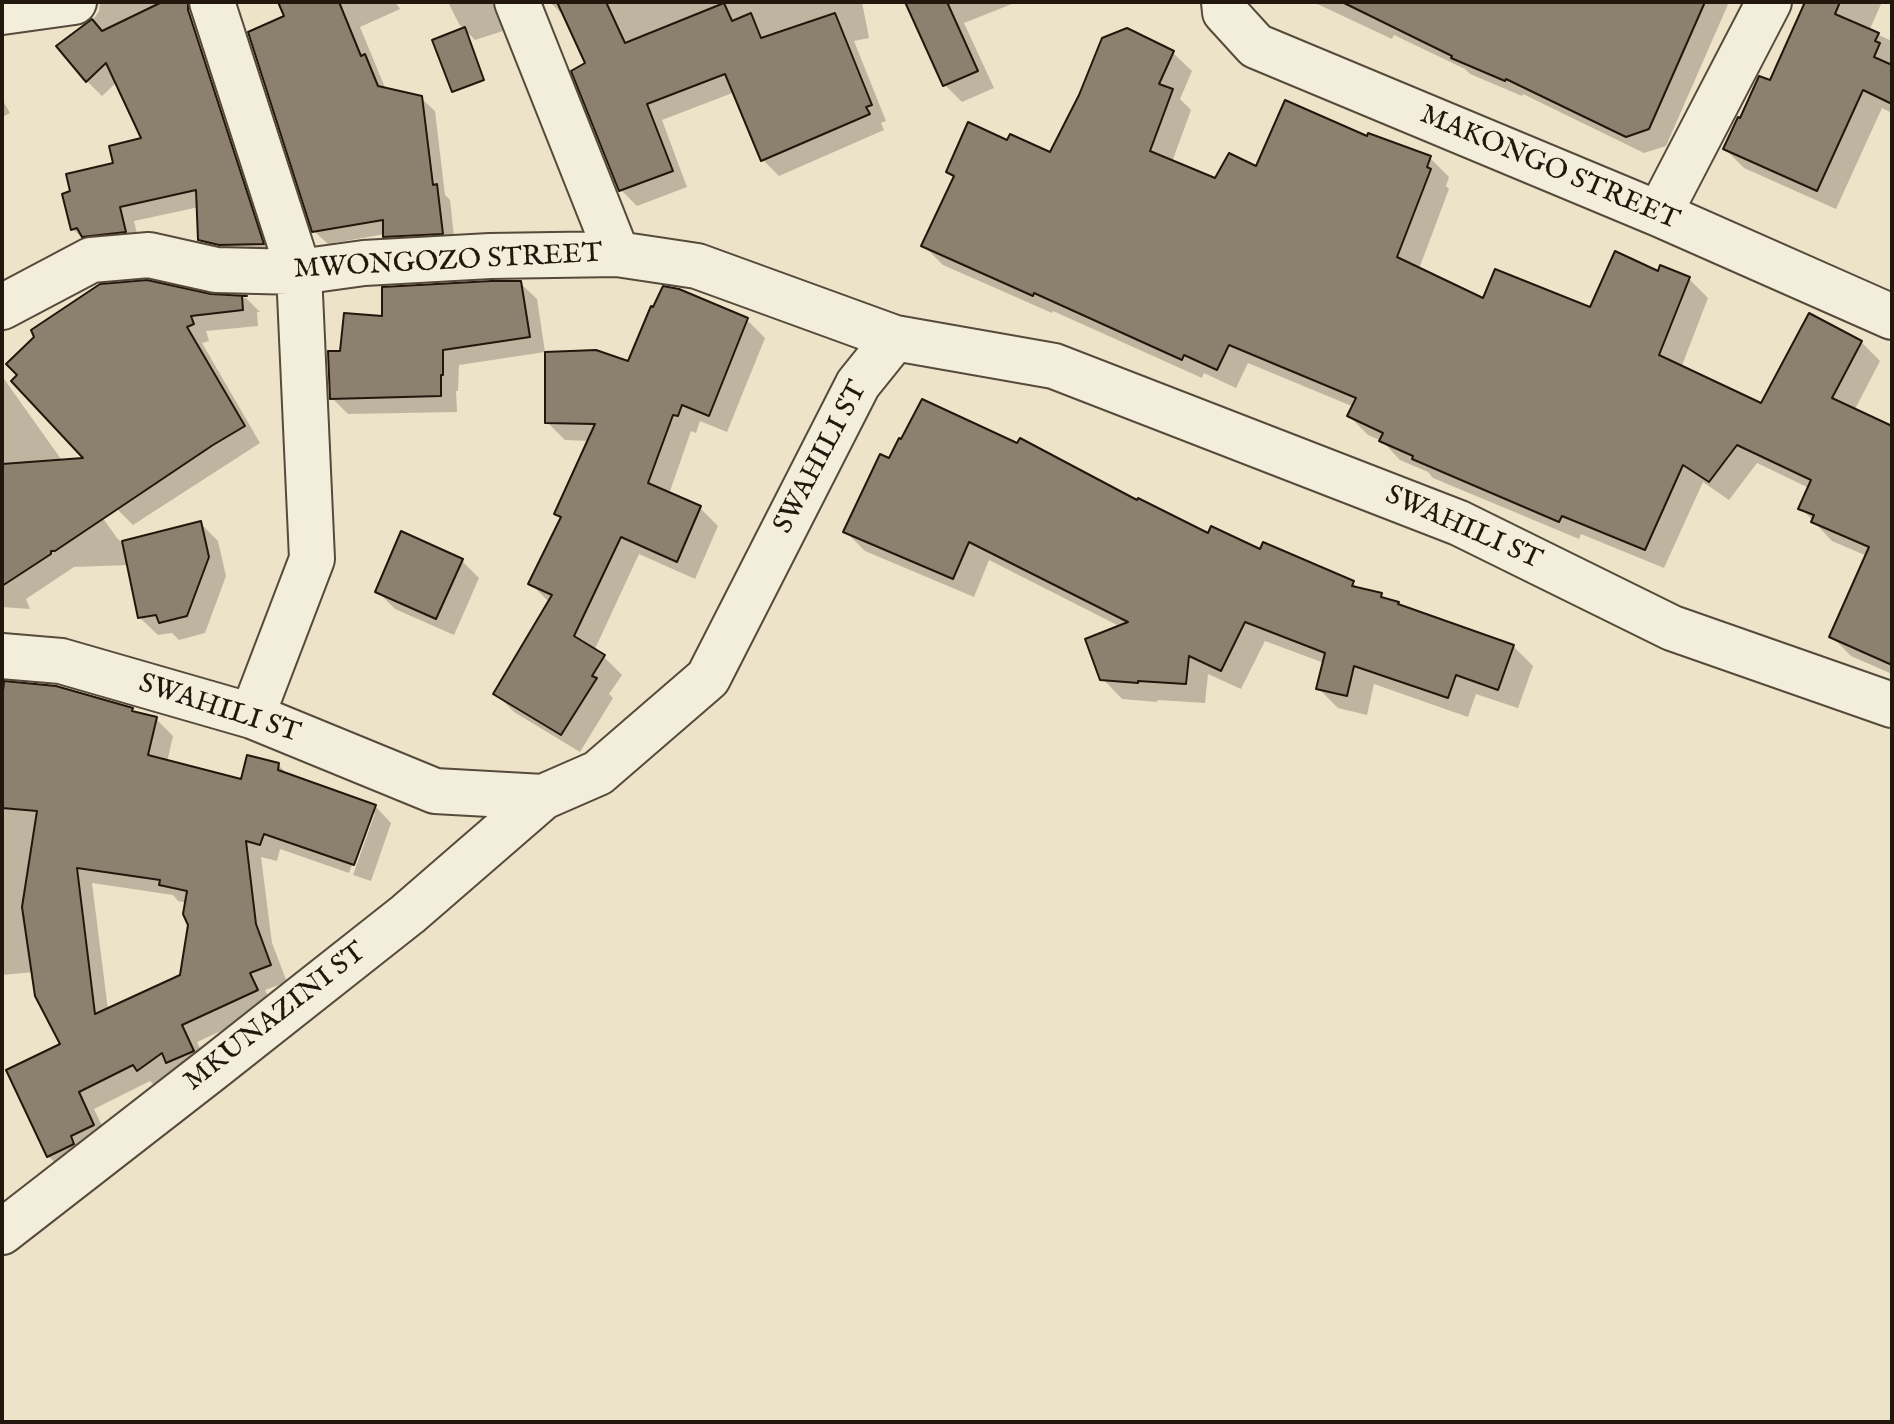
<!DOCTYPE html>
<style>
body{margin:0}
#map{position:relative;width:1894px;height:1424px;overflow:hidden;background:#ede3c8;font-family:"IM FELL English",serif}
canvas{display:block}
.frame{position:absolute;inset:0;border:4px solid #22170c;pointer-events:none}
</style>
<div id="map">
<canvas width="1894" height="1424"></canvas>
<div class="frame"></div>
</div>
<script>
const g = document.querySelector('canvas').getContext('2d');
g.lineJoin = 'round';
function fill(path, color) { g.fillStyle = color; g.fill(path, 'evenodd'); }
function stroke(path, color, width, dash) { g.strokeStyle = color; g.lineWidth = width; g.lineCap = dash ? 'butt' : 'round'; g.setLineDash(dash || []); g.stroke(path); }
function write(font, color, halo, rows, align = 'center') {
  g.font = font + ' "IM FELL English",serif'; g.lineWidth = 6; g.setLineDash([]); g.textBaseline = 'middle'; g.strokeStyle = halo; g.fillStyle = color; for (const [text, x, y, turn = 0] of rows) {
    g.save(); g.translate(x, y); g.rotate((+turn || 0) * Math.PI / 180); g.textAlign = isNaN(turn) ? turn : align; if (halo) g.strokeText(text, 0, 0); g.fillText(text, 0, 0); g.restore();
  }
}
const shadow = new Path2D(`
 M100 2H193L278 259 216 255 200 240 199 207 134 221 140 247 88 244 73 229 115 164 144 140 117 82 102 96 87 81 59 46 80 28 91 23 99 11Z
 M309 2H395L400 9 360 27 386 90 421 98 435 111 445 195 450 200 455 246 398 249 385 234 328 244 314 231 268 25Z
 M448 2H514L509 29 475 40 459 24Z
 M550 2H862L869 38 854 41 886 121 881 123 884 130 779 176 763 160 735 92 662 120 687 187 637 206 621 190 588 64 563 11 560 12Z
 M908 2H1017L964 23 994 88 962 102 945 85Z
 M1313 2H1729L1666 146 1644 153 1523 94 1522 96 1470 74 1465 69 1394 35 1392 39Z
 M1808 2H1882L1869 31 1892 41V113L1882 108 1836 209 1744 168 1725 149 1741 121 1771 83Z
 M1172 52 1192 71 1180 99 1191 110 1172 162 1216 181 1368 138 1430 158 1449 177 1446 186 1449 189 1419 269 1484 301 1591 309 1659 274 1689 279 1708 298 1681 368 1762 406 1861 342 1880 361 1854 411 1892 443V674L1851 656 1832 637 1867 556 1832 541 1801 508 1809 488 1757 463 1729 500 1703 482 1664 568 1581 534 1579 539 1433 478 1428 472 1400 460 1382 441 1368 435 1349 416 1354 407 1248 363 1236 388 1204 373 1202 378 1053 311 1052 313 943 265 924 246 955 178 948 172 1008 142 1051 155Z
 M2 99 10 113 2 117Z
 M520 283 537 299 545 352 459 365 458 391H456L457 412 348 414 332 398 342 353 384 318Z
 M210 296 246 298 260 312H257L258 326 206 331 209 341 202 343 260 443 133 525 117 509 34 331Z
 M747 320 765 338 727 432 700 421 696 433 691 431 669 494 700 508 718 526 695 579 639 554 594 651 604 657 622 675 609 694 613 698 580 752 514 712 496 694 548 601 530 583 562 520 556 514 590 441 565 440 547 422 629 363Z
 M2 376 117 538 126 547 200 523 218 541 226 576 205 633 179 640 172 633 158 635 139 617 129 565 74 567 26 599 30 609 2 607Z
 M1138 503 1209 535 1353 583 1360 590 1381 595 1387 600 1398 603 1401 607 1513 646 1533 666 1518 708 1476 694 1468 717 1374 684 1367 715 1338 708 1318 688 1324 663 1265 641 1241 689 1208 674 1205 703 1158 700 1157 702 1122 699 1102 678 1121 627 989 560 974 597 865 551 845 531Z
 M461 560 479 578 454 635 395 609 377 591Z
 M2 688 131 709 136 714 156 719 173 736 167 762 242 781 278 765 291 777 375 806 391 823 371 881 353 875 375 813H371L349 873 280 849 277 861 261 857 272 943 287 982 265 990 273 1007 197 1042 209 1068 155 1086 150 1081 94 1109 110 1142 65 1172 48 1156 63 1045 34 972 2 975ZM92 883 173 895 178 901 187 903 190 925 181 976 108 1010Z`);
const building = new Path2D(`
 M162 2H188V10L264 244 219 245 198 240 196 190 120 207 126 232 82 237 77 228 71 230 62 194 70 191 66 174 113 163 109 146 141 138 106 63 86 82 56 46 92 19 102 31Z
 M278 2H339L361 56 365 54 378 86 422 96 433 185 437 184 443 234 383 237V220L312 232 248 32 284 16Z
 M557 2H606L625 43 724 3 732 21 751 13 761 38 835 13 872 105 866 107 870 114 761 161 725 74 647 104 673 171 619 191 571 71 585 63Z
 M905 2H947L978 71 943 86Z
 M1342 2H1705L1649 129 1626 137 1506 79 1505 81 1451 58 1452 56Z
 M1805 2H1840L1835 14 1879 33 1875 41 1880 43 1874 57 1892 65V104L1863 90 1817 191 1723 149 1738 117 1740 118 1759 76 1770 80Z
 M465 27 484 80 452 92 432 40Z
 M1127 28 1174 51 1159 84 1173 89 1150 151 1215 178 1229 153 1256 166 1285 100 1367 136 1368 133 1431 156 1427 167 1431 169 1397 257 1483 298 1495 269 1590 307 1615 251 1658 271 1660 265 1690 277 1659 355 1761 403 1809 313 1862 341 1832 398 1892 426V665L1829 637 1869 547 1811 522 1814 515 1798 509 1811 480 1737 445 1709 482 1683 465 1645 550 1562 516 1559 522 1412 459 1413 456 1379 441 1383 433 1347 416 1356 398 1229 345 1217 370 1184 355 1182 360 1034 293 1033 296 921 246 954 176 946 172 968 122 1007 140 1010 134 1050 152 1079 95 1102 38Z
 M147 280 211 294 247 296H242L243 310 191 316 194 324 187 327 245 426 213 445 55 551H51V554L2 586V464L83 458 11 381 17 375 6 364 34 337 31 330 100 284Z
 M491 281H521L530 337 443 350V375H441V396L330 399 328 351H340L344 313 382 316V287Z
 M663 286 679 289 748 318 709 416 682 405 678 416 673 415 648 483 701 506 677 562 621 537 574 636 605 655 592 676 597 678 561 735 493 694 552 595 528 584 561 517 554 514 595 424 545 423V352L596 350 628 361 651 306 653 307Z
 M922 399 1017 443 1020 438 1137 500 1138 498 1208 533 1211 526 1260 549 1263 542 1354 581 1352 586 1382 593 1381 597 1399 602 1398 604 1514 645 1498 690 1456 675 1448 698 1354 666 1347 696 1316 689 1325 653 1245 622 1221 671 1189 656 1186 684 1138 681V683L1100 680 1085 639 1128 622 969 542 953 579 843 532 880 454 889 458 899 438 901 439Z
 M201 521 209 557 187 616 159 623 156 615 138 618 122 541Z
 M401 531 463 559 436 619 375 592Z
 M4 681 56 686 133 708 132 711 157 717 148 755 241 779 247 755 279 763 278 770 376 805 354 865 264 834 260 845 246 841 256 924 271 965 250 973 258 990 182 1025 194 1051 166 1063 162 1053 137 1071 133 1065 79 1092 94 1125 71 1136 74 1144 47 1157 6 1070 60 1044 35 996 22 907 37 811 2 808V701ZM77 868 160 880 159 885 187 891 183 914 188 925 180 975 95 1014Z`);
const minor = new Path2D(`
 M212 2 299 272 312 559 252 716
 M517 2 617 254
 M1224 2 1225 12 1256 46 1659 214 1892 317
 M2 12 74 2
 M1659 214 1769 2
 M2 307 91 260 149 255 216 270 299 272 364 263 490 256 617 254 697 266 895 338
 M2 656 61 661 252 716 435 791 543 797 598 773 708 678 858 384 895 338 1054 366 1459 523 1672 628 1892 705
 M2 1232 213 1068 408 914 543 797`);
const streetNames = [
 ["MAKONGO STREET",1549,169,23],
 ["MWONGOZO STREET",448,263,-3],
 ["SWAHILI ST",822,458,-62],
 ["SWAHILI ST",1463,529,24],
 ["SWAHILI ST",219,710,18],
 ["MKUNAZINI ST",276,1018,-38]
];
fill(shadow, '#0003');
fill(building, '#8c816e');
stroke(building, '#22170c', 2);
stroke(minor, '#554a3b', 48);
stroke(minor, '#f3eddb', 44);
write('28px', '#22170c', '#f3eddb', streetNames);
</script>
